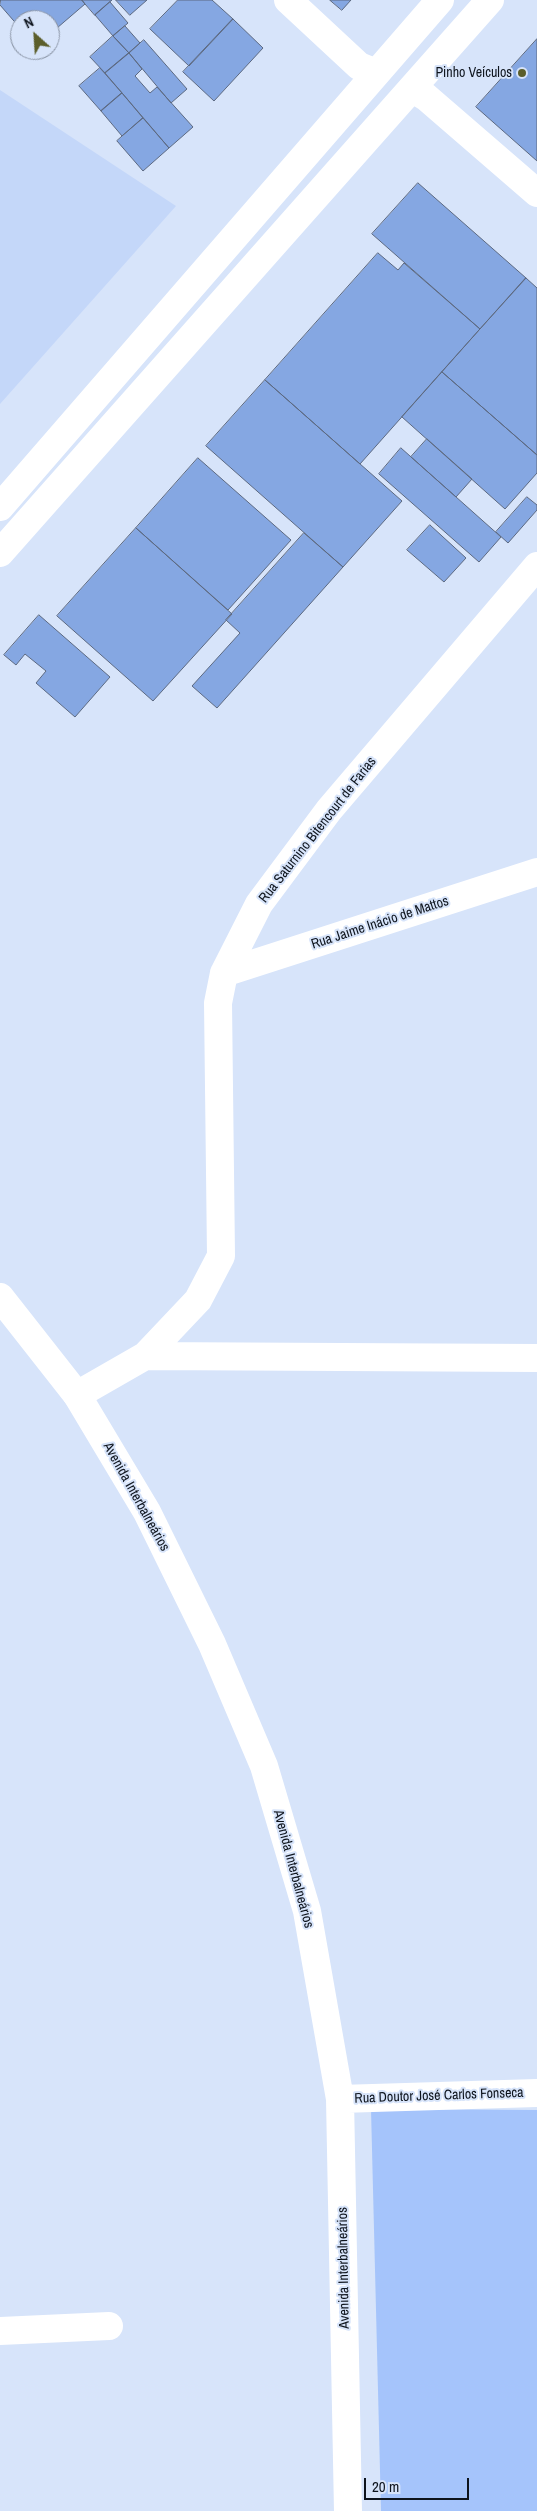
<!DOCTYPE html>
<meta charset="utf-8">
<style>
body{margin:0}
#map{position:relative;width:537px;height:2511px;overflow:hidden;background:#d7e4fa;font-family:"Archivo Narrow",sans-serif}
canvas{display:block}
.north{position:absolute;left:10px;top:10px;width:50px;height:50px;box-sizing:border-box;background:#d7e4fa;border:1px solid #8791a2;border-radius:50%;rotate:334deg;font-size:14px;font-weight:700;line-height:20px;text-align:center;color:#0e141d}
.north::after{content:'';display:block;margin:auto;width:18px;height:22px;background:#5b5e2b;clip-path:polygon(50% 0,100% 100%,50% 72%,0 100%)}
.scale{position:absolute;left:364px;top:2478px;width:105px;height:22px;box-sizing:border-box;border:2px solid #0e141d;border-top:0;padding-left:6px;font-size:15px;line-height:18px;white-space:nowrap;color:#0e141d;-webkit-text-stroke:4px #d7e4fa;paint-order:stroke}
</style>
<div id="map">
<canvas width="537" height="2511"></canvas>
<div class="north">N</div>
<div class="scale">20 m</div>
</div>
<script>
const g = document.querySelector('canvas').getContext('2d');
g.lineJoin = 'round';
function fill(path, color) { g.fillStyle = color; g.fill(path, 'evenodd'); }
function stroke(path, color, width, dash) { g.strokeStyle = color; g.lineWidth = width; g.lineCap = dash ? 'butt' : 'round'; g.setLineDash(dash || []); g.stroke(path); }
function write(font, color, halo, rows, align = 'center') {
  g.font = font + ' "Archivo Narrow",sans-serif'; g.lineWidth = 4; g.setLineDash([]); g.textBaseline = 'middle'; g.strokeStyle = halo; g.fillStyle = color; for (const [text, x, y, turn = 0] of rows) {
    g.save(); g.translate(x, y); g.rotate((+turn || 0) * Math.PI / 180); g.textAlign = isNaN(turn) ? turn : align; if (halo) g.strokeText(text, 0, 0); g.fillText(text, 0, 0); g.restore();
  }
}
const built = new Path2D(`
 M0 90 176 206 0 404Z`);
const green = new Path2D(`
 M371 2109 537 2110V2511H381Z`);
const building = new Path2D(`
 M1 0H82L85 4 50 34V20H20V28L0 5Z
 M82 0H112L95 15Z
 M116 0H147L130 15Z
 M178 0H212L233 19 189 66 150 29Z
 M330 0H351L342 10Z
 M110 2 128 23 113 36 95 15Z
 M233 19 263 48 214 101 183 72Z
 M125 26 140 43 129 53 113 36Z
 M113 36 129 53 105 73 90 57Z
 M537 39V161L476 107Z
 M144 40 187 89 171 103 129 53Z
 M129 53 142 69 135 76 150 93 157 87 193 127 169 148 105 73Z
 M100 68 122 93 101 111 79 86Z
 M122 93 143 118 122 136 101 111Z
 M143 118 169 148 143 171 117 141Z
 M418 183 526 278 480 329 372 234Z
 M378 253 398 270 404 263 480 329 360 464 265 380Z
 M526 278 537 288V455L442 372Z
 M442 372 537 455V473L505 509 402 417Z
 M265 380 402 501 343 567 206 446Z
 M427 439 472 479 456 497 411 457Z
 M401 448 501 537 479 562 379 474Z
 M198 458 291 540 228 610 136 528Z
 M527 497 537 505V510L508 543 496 532Z
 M430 525 466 558 444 582 407 550Z
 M136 528 232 614 153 701 57 616Z
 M304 533 343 567 217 708 192 686 240 633 226 620Z
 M39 615 110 677 75 717 36 683 46 671 25 654 16 665 4 655Z`);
const street = new Path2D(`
 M288 0 359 66 376 73
 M413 89 426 97 537 193
 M224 973 537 872
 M145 1356 198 1300 221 1256 218 1003 224 973 259 904 329 810 537 566
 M77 1395 145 1356 537 1358
 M0 2331 109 2326`);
const secondary = new Path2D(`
 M0 507 440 0
 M0 553 490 0
 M0 1297 77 1395 147 1512 212 1644 264 1766 307 1911 340 2099 348 2511
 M340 2099 537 2093`);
const markers = [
 [522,73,5,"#5b5e2b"]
];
const poiNames = [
 ["Pinho Veículos",512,73]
];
const streetNames = [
 ["Rua Saturnino Bitencourt de Farias",318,830,-52],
 ["Rua Jaime Inácio de Mattos",380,923,-18],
 ["Avenida Interbalneários",136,1497,61],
 ["Avenida Interbalneários",293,1869,75],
 ["Rua Doutor José Carlos Fonseca",439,2096,-2],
 ["Avenida Interbalneários",344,2268,-91]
];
fill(built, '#c4d7f9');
fill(green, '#a5c4fb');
fill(building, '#85a7e2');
stroke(building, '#5c6981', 1);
stroke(street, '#fff', 28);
stroke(secondary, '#fff', 28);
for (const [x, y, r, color] of markers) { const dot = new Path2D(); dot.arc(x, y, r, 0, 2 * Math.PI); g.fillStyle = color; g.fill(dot); stroke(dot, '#d7e4fa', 2); }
write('14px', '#0e141d', '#d7e4fa', poiNames, 'right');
write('14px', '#0e141d', '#d7e4fa', streetNames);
</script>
